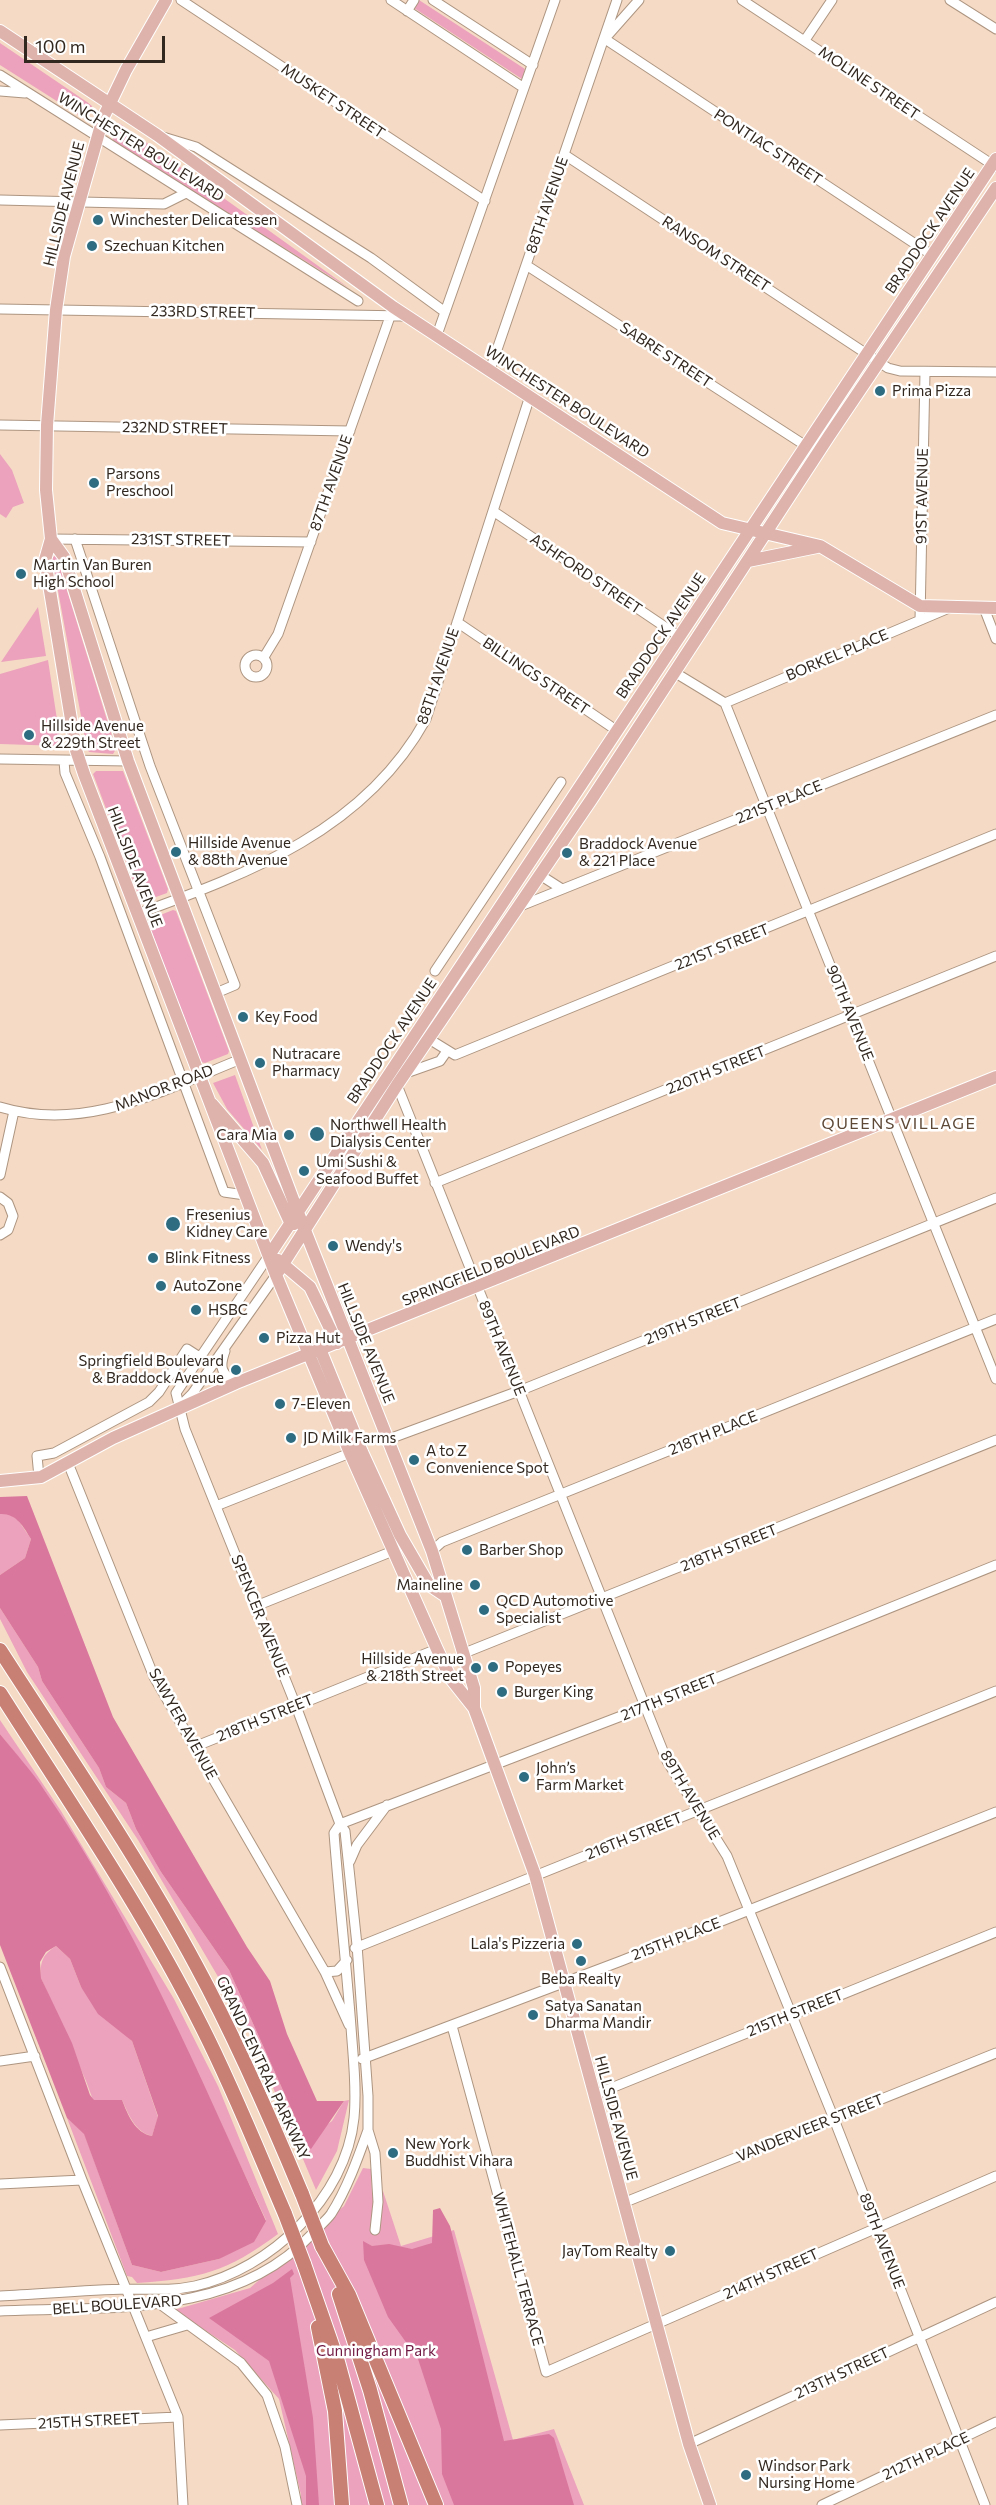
<!DOCTYPE html>
<meta charset="utf-8">
<style>
body{margin:0}
#map{position:relative;width:996px;height:2505px;overflow:hidden;background:#f5dbc6;font-family:Commissioner,sans-serif}
canvas{display:block}
.scale{position:absolute;left:24px;top:36px;width:141px;height:27px;box-sizing:border-box;border:3px solid #322820;border-top:0;padding-left:8px;font-size:18px;line-height:21px;white-space:nowrap;color:#322820;-webkit-text-stroke:4px #fff;paint-order:stroke}
</style>
<div id="map">
<canvas width="996" height="2505"></canvas>
<div class="scale">100 m</div>
</div>
<script>
const g = document.querySelector('canvas').getContext('2d');
g.lineJoin = 'round';
function fill(path, color) { g.fillStyle = color; g.fill(path, 'evenodd'); }
function stroke(path, color, width, dash) { g.strokeStyle = color; g.lineWidth = width; g.lineCap = dash ? 'butt' : 'round'; g.setLineDash(dash || []); g.stroke(path); }
function write(font, color, halo, rows, align = 'center') {
  g.font = font + ' Commissioner,sans-serif'; g.lineWidth = 5; g.setLineDash([]); g.textBaseline = 'middle'; g.strokeStyle = halo; g.fillStyle = color; for (const [text, x, y, turn = 0] of rows) {
    g.save(); g.translate(x, y); g.rotate((+turn || 0) * Math.PI / 180); g.textAlign = isNaN(turn) ? turn : align; if (halo) g.strokeText(text, 0, 0); g.fillText(text, 0, 0); g.restore();
  }
}
const green = new Path2D(`
 M419 0 525 69 522 79 414 8Z
 M0 43 87 102 92 106 89 116 85 119 0 65Z
 M119 123 349 288 112 141Z
 M0 454 12 470 24 503 13 507 6 518 0 514Z
 M56 555 116 749 113 754 89 752 87 749 52 558Z
 M38 607 46 656 1 662Z
 M48 660 61 746 0 744V674Z
 M96 771H123L168 889 167 893 142 902 140 899 93 774Z
 M173 910 176 911 229 1051 228 1054 205 1063 201 1062 148 922 150 919Z
 M235 1075 262 1150 227 1109 213 1083Z
 M8 1513 18 1520 31 1539 25 1558 0 1575V1514Z
 M0 1608 38 1667 42 1681 99 1768 106 1787 126 1803 136 1829 161 1872 229 1970 294 2115 302 2142 332 2121 344 2101 349 2100 337 2151 316 2190 248 2028 138 1840 27 1672 0 1619Z
 M0 1720 61 1811 174 1999 218 2086 278 2234C227 2272 199 2279 137 2283L132 2277 127 2276 67 2118 84 2133 132 2265 161 2272 219 2259 266 2220 153 1979 99 1879 45 1791 0 1734Z
 M56 1946 70 1959 81 1987 132 2041 158 2117 152 2136C135 2132 129 2115 122 2100H93L86 2081 41 1978C40 1962 42 1955 56 1946Z
 M363 2168 371 2169 372 2195 383 2191 401 2246 454 2230 513 2440 554 2429 584 2505H300L301 2495 279 2399 235 2350 174 2310 250 2288 344 2206Z`);
const forest = new Path2D(`
 M27 1496 113 1717 247 1947 270 1981 287 2034 317 2101H344L311 2149 302 2142 294 2115 229 1970 161 1872 136 1829 126 1803 106 1787 99 1768 42 1681 38 1667 0 1608V1575L25 1558 31 1539C23 1526 16 1513 0 1514V1497Z
 M0 1734C15 1753 32 1771 45 1791 136 1924 199 2075 266 2221L254 2242 219 2259 161 2272 132 2265 84 2134 67 2118 0 1945ZM56 1946 70 1959 81 1987 98 2014 132 2041 158 2116 152 2136C135 2133 128 2115 122 2100H94L90 2095 72 2043 41 1978 40 1962 46 1952Z
 M440 2208 450 2226 504 2441 549 2434 554 2438 574 2505H454L442 2474 441 2429 418 2359 388 2317 364 2260 363 2241 372 2246 389 2244 412 2249 432 2243 433 2210Z
 M292 2269 294 2274 290 2278 313 2418 319 2505H306V2476L269 2361 209 2318 273 2283Z`);
const minor = new Path2D(`
 M181 0 485 201
 M391 0 524 88
 M433 0 533 65
 M742 0 996 167
 M950 0 996 29
 M407 11 414 0
 M608 35 639 0
 M605 39 932 255
 M805 40 832 0
 M0 75 358 301
 M0 91 25 93
 M163 137 196 147 371 258 445 312
 M565 155 888 368 900 371 996 372
 M0 200 164 204 186 193
 M526 265 806 446
 M0 309 406 316
 M437 335 555 0
 M490 370 617 0
 M0 425 350 431
 M493 511 680 637
 M51 539 311 542
 M75 539 150 766 235 985 216 993
 M984 608 996 639
 M920 620 925 372
 M457 622 616 730
 M245 666a11 11 0 1 1 22 0a11 11 0 1 1-22 0Z
 M264 657 278 634 392 311
 M674 672 725 703 996 1379
 M725 703 949 608
 M0 759 128 761
 M64 761 65 773 100 857 224 1192 245 1195
 M540 875 562 889
 M518 907 996 715
 M137 914C250 873 365 830 426 719L530 396
 M435 971 561 782
 M429 1039 455 1055 996 834
 M406 1073 440 1061 447 1051
 M393 1082 397 1085 667 1761 727 1856 830 2109 985 2505
 M0 1107C86 1133 163 1090 241 1059
 M0 1175 14 1111
 M435 1183 996 956
 M0 1197 8 1203 13 1216 8 1230 0 1235
 M270 1254 176 1393 185 1429 296 1706 340 1824 345 1831 357 1945 368 2096V2130L375 2153 378 2202 375 2230
 M225 1351C219 1368 221 1373 236 1383
 M180 1406 192 1394 276 1275
 M389 1439 519 1391 996 1198
 M68 1463 154 1677 325 1972 349 2025
 M39 1477 37 1456 54 1453 149 1402 159 1392 187 1349 201 1358
 M216 1506 350 1453
 M432 1551 442 1542 996 1319
 M256 1606 393 1551
 M462 1654 996 1440
 M194 1747 437 1649
 M340 1824 637 1710 996 1565
 M350 1861 357 1845 387 1805
 M355 1948 996 1691
 M0 1967 82 2180 178 2417 183 2505
 M325 1972 337 1971 347 1960
 M452 2026 546 2372 996 2176
 M362 2059 621 1961 996 1812
 M0 2061 35 2056
 M594 2095 996 1932
 M0 2184 82 2180
 M623 2203 996 2053
 M0 2296C42 2294 85 2290 127 2289 150 2289 172 2291 195 2286 270 2269 346 2198 354 2118 357 2088 353 2057 351 2027 346 1962 339 1898 334 1833L340 1824
 M160 2304 241 2363 267 2395 285 2447 297 2505
 M0 2311C107 2306 232 2319 312 2234 318 2227 326 2221 331 2214 347 2189 358 2158 368 2130
 M146 2337 187 2325
 M0 2425 178 2417
 M689 2444 996 2302
 M822 2505 996 2422`);
const major = new Path2D(`
 M166 0 126 70 103 118 64 256 56 310 47 425 46 490 51 539 45 560 76 750 84 774 276 1275 350 1453 437 1649 451 1679 474 1708 535 1875 689 2444 710 2505
 M0 31 157 135 393 307 722 523 820 546 920 606 996 608
 M51 539 64 557 128 761 297 1210 432 1551 474 1688V1708
 M748 561 817 547
 M212 1104 263 1163 290 1222 294 1224
 M270 1254 996 159
 M278 1260 310 1287 337 1343
 M276 1275 397 1085 591 800 829 436 996 188
 M320 1349 362 1452 400 1535 429 1585 444 1595
 M0 1481 41 1477 113 1438 236 1383 996 1077`);
const highway = new Path2D(`
 M0 1650C67 1754 138 1857 197 1967 237 2041 270 2117 302 2194
 M0 1693C70 1803 144 1911 202 2027 233 2088 258 2151 285 2214
 M322 2246 349 2295 436 2505
 M304 2264 338 2362 377 2505
 M339 2294 370 2390 401 2505
 M318 2327 335 2411 342 2505`);
const highwayBridge = new Path2D(`
 M302 2194 322 2246
 M285 2214 304 2264`);
const markers = [
 [98,220,6,"#2d6c81"],
 [92,246,6,"#2d6c81"],
 [880,391,6,"#2d6c81"],
 [94,483,6,"#2d6c81"],
 [21,574,6,"#2d6c81"],
 [29,735,6,"#2d6c81"],
 [176,852,6,"#2d6c81"],
 [567,853,6,"#2d6c81"],
 [243,1017,6,"#2d6c81"],
 [260,1063,6,"#2d6c81"],
 [317,1134,8,"#2d6c81"],
 [289,1135,6,"#2d6c81"],
 [304,1171,6,"#2d6c81"],
 [173,1224,8,"#2d6c81"],
 [333,1246,6,"#2d6c81"],
 [153,1258,6,"#2d6c81"],
 [161,1286,6,"#2d6c81"],
 [196,1310,6,"#2d6c81"],
 [264,1338,6,"#2d6c81"],
 [236,1370,6,"#2d6c81"],
 [280,1404,6,"#2d6c81"],
 [291,1438,6,"#2d6c81"],
 [414,1460,6,"#2d6c81"],
 [467,1550,6,"#2d6c81"],
 [475,1585,6,"#2d6c81"],
 [484,1610,6,"#2d6c81"],
 [493,1667,6,"#2d6c81"],
 [476,1668,6,"#2d6c81"],
 [502,1692,6,"#2d6c81"],
 [524,1777,6,"#2d6c81"],
 [577,1944,6,"#2d6c81"],
 [581,1961,6,"#2d6c81"],
 [533,2015,6,"#2d6c81"],
 [393,2153,6,"#2d6c81"],
 [670,2251,6,"#2d6c81"],
 [746,2475,6,"#2d6c81"]
];
const streetNames = [
 ["MOLINE STREET",869,83,34],
 ["MUSKET STREET",333,101,34],
 ["WINCHESTER BOULEVARD",141,147,32],
 ["PONTIAC STREET",768,147,33],
 ["HILLSIDE AVENUE",64,204,-76],
 ["88TH AVENUE",547,205,-71],
 ["BRADDOCK AVENUE",930,231,-56],
 ["RANSOM STREET",716,254,33],
 ["233RD STREET",203,312,1],
 ["SABRE STREET",666,355,33],
 ["WINCHESTER BOULEVARD",567,402,33],
 ["232ND STREET",175,428,1],
 ["87TH AVENUE",331,483,-71],
 ["91ST AVENUE",922,496,-89],
 ["231ST STREET",181,540,1],
 ["ASHFORD STREET",586,574,34],
 ["BRADDOCK AVENUE",661,636,-56],
 ["BORKEL PLACE",837,655,-23],
 ["88TH AVENUE",438,676,-71],
 ["BILLINGS STREET",536,676,34],
 ["221ST PLACE",779,802,-22],
 ["HILLSIDE AVENUE",135,867,69],
 ["221ST STREET",722,947,-22],
 ["90TH AVENUE",850,1013,68],
 ["BRADDOCK AVENUE",392,1041,-56],
 ["220TH STREET",716,1070,-22],
 ["MANOR ROAD",164,1088,-21],
 ["SPRINGFIELD BOULEVARD",491,1266,-22],
 ["219TH STREET",693,1321,-22],
 ["HILLSIDE AVENUE",366,1343,68],
 ["89TH AVENUE",502,1348,68],
 ["218TH PLACE",713,1433,-22],
 ["218TH STREET",729,1548,-22],
 ["SPENCER AVENUE",260,1616,68],
 ["217TH STREET",669,1697,-22],
 ["218TH STREET",265,1718,-22],
 ["SAWYER AVENUE",183,1724,61],
 ["89TH AVENUE",690,1795,59],
 ["216TH STREET",634,1836,-22],
 ["215TH PLACE",676,1939,-21],
 ["215TH STREET",795,2013,-22],
 ["GRAND CENTRAL PARKWAY",263,2068,65],
 ["HILLSIDE AVENUE",616,2118,75],
 ["VANDERVEER STREET",810,2128,-22],
 ["89TH AVENUE",882,2241,69],
 ["WHITEHALL TERRACE",518,2269,75],
 ["214TH STREET",771,2274,-24],
 ["BELL BOULEVARD",117,2305,-4],
 ["213TH STREET",842,2373,-25],
 ["215TH STREET",89,2421,-3],
 ["212TH PLACE",926,2456,-25]
];
const poiNames = [
 ["Winchester Delicatessen",110,220],
 ["Szechuan Kitchen",104,246],
 ["Prima Pizza",892,391],
 ["Parsons",106,474],
 ["Preschool",106,491],
 ["Martin Van Buren",33,565],
 ["High School",33,582],
 ["Hillside Avenue",41,726],
 ["& 229th Street",41,743],
 ["Hillside Avenue",188,843],
 ["& 88th Avenue",188,860],
 ["Braddock Avenue",579,844],
 ["& 221 Place",579,861],
 ["Key Food",255,1017],
 ["Nutracare",272,1054],
 ["Pharmacy",272,1071],
 ["Northwell Health",330,1125],
 ["Dialysis Center",330,1142],
 ["Cara Mia",277,1135,"right"],
 ["Umi Sushi &",316,1162],
 ["Seafood Buffet",316,1179],
 ["Fresenius",186,1215],
 ["Kidney Care",186,1232],
 ["Wendy's",345,1246],
 ["Blink Fitness",165,1258],
 ["AutoZone",173,1286],
 ["HSBC",208,1310],
 ["Pizza Hut",276,1338],
 ["Springfield Boulevard",224,1361,"right"],
 ["& Braddock Avenue",224,1378,"right"],
 ["7-Eleven",292,1404],
 ["JD Milk Farms",303,1438],
 ["A to Z",426,1451],
 ["Convenience Spot",426,1468],
 ["Barber Shop",479,1550],
 ["Maineline",463,1585,"right"],
 ["QCD Automotive",496,1601],
 ["Specialist",496,1618],
 ["Hillside Avenue",464,1659,"right"],
 ["& 218th Street",464,1676,"right"],
 ["Popeyes",505,1667],
 ["Burger King",514,1692],
 ["John’s",536,1768],
 ["Farm Market",536,1785],
 ["Lala's Pizzeria",565,1944,"right"],
 ["Beba Realty",581,1979,"center"],
 ["Satya Sanatan",545,2006],
 ["Dharma Mandir",545,2023],
 ["New York",405,2144],
 ["Buddhist Vihara",405,2161],
 ["JayTom Realty",658,2251,"right"],
 ["Windsor Park",758,2466],
 ["Nursing Home",758,2483]
];
const parkNames = [
 ["Cunningham Park",376,2351]
];
const neighbourhoodNames = [
 ["QUEENS VILLAGE",899,1124]
];
fill(green, '#eca2bc');
fill(forest, '#da779d');
stroke(minor, '#ad9581', 11);
stroke(major, '#fff', 14);
stroke(highway, '#fff', 16);
stroke(minor, '#fff', 9);
stroke(major, '#deb3ac', 12);
stroke(highway, '#c88075', 14);
stroke(highwayBridge, '#fff', 16, []);
stroke(highwayBridge, '#c88075', 14);
for (const [x, y, r, color] of markers) { const dot = new Path2D(); dot.arc(x, y, r, 0, 2 * Math.PI); g.fillStyle = color; g.fill(dot); stroke(dot, '#fff', 2); }
write('15px', '#322820', '#fff', streetNames);
write('15px', '#322820', '#fff', poiNames, 'left');
write('15px', '#711942', '#fff', parkNames);
g.letterSpacing = '1.5px';
write('16px', '#5e4836', '#fff', neighbourhoodNames);
g.letterSpacing = '0px';
</script>
